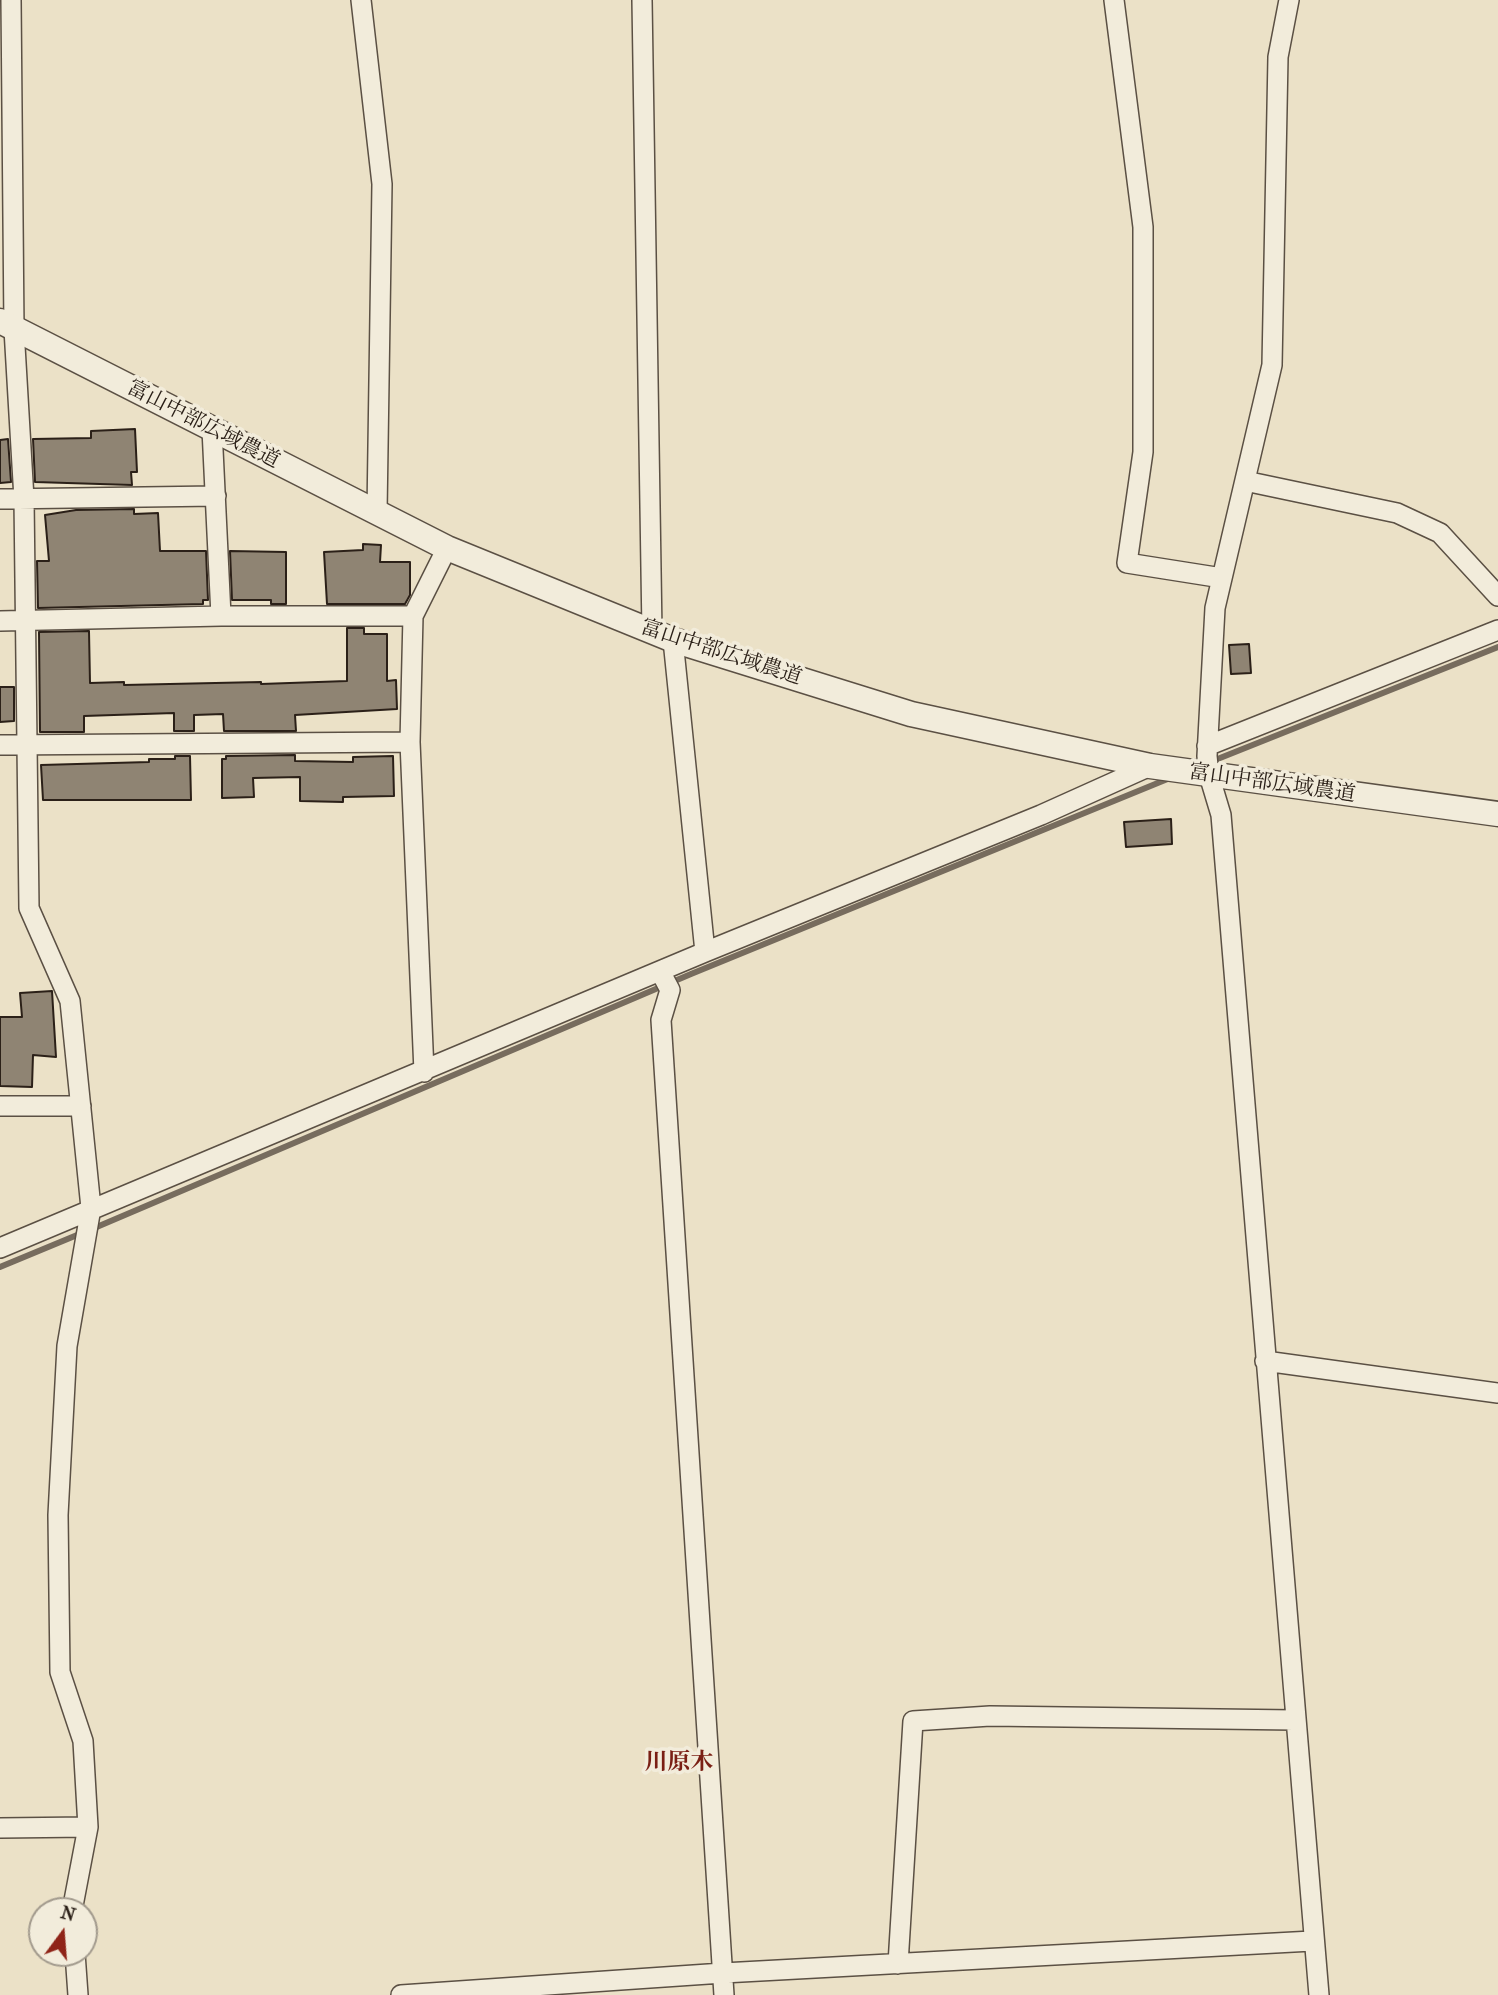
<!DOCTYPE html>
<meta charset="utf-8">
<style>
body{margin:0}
#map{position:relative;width:1498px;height:1995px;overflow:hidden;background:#ebe1c7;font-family:"IM FELL French Canon",serif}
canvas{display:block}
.north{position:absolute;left:28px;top:1897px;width:70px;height:70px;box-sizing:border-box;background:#f2ecdb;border:2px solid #a29a8d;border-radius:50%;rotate:16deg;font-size:19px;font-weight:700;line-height:28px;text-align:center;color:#2b2018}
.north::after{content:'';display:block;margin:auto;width:24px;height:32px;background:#8f2418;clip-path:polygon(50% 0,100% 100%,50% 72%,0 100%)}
</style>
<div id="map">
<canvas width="1498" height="1995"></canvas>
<div class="north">N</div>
</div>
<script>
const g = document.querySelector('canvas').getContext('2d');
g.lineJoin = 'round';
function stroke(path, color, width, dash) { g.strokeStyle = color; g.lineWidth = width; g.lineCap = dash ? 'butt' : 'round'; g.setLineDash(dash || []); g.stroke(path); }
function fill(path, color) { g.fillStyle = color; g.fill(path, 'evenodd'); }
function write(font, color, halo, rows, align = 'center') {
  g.font = font + ' "IM FELL French Canon","Noto Serif JP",serif'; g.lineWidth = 7; g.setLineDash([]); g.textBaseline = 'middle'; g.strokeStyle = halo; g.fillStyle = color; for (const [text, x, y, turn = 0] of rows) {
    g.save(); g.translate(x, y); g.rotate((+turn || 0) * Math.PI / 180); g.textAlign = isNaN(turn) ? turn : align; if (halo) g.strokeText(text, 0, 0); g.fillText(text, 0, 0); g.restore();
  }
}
const stream = new Path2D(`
 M1210 762 1498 647
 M92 1229 691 974 1170 778
 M0 1267 82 1233`);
const building = new Path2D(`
 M135 429 137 472H131L132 485 35 482 33 439 91 438V431Z
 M8 439 11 482 0 483V440Z
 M134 509V514L158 513 160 551H206L208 600H203V604L38 608 37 561H49L45 515 76 510Z
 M363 544 381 545 380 562H410V595L405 604H327L324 552 363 550Z
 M230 551 286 552V604H271V600H232Z
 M347 628H364V634H387V681L396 680 397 709 295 715 296 731H224L223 714 194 715V731H174V713L84 716V732H40L39 632 89 631 90 683 124 682V685L261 682V684L347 681Z
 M1249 644 1251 673 1231 674 1229 645Z
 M0 687H14V721L0 722Z
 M295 755V761L353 762V757L393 756 394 796 343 797V802L300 801V777L253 778 254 797 222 798V759H226V756Z
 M175 756H190L191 800H43L41 765 149 762V759H175Z
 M1171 819 1172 844 1126 847 1124 822Z
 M52 991 56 1057 33 1055 32 1087 0 1086V1017H22L20 993Z`);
const minor = new Path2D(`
 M11 0 14 329 24 499 29 908 70 1001 91 1208 67 1346 58 1515 60 1672 83 1741 88 1827 72 1911
 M361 0 382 184 377 512
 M642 0 652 632
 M1114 0 1143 227V452L1127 563 1222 578
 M1289 0 1278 57 1272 365 1215 608 1207 756 1209 775 1221 815 1319 1995
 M212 429 221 616
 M1245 481 1397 513 1440 533 1498 596
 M0 499 216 496
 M0 621 221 616H413L447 548
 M673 640 705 952
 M410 742 424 1072
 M0 745 410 742 413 616
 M1207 746 1498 630
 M660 971 670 990 661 1020 724 1995
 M0 1106H81
 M0 1248 705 952 1041 815 1150 766
 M1265 1361 1498 1393
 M0 1828 88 1827
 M75 1953 78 1995
 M898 1964 913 1721 990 1716 1294 1720
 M401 1995 723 1973 1312 1941`);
const tertiary = new Path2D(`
 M0 321 447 548 673 640 911 714 1150 766 1498 814`);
const streetNames = [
 ["富山中部広域農道",203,425,27],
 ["富山中部広域農道",721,653,18],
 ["富山中部広域農道",1272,784,8]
];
const neighbourhoodNames = [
 ["川原木",679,1763]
];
stroke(stream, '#776c5e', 6);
fill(building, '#8f8473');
stroke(building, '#2b2018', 2);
stroke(minor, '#5b5044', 22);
stroke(tertiary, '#5b5044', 27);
stroke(minor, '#f2ecdb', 19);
stroke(tertiary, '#f2ecdb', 24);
write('21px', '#2b2018', '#f2ecdb', streetNames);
write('bold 23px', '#7a1f14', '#f2ecdb', neighbourhoodNames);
</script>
